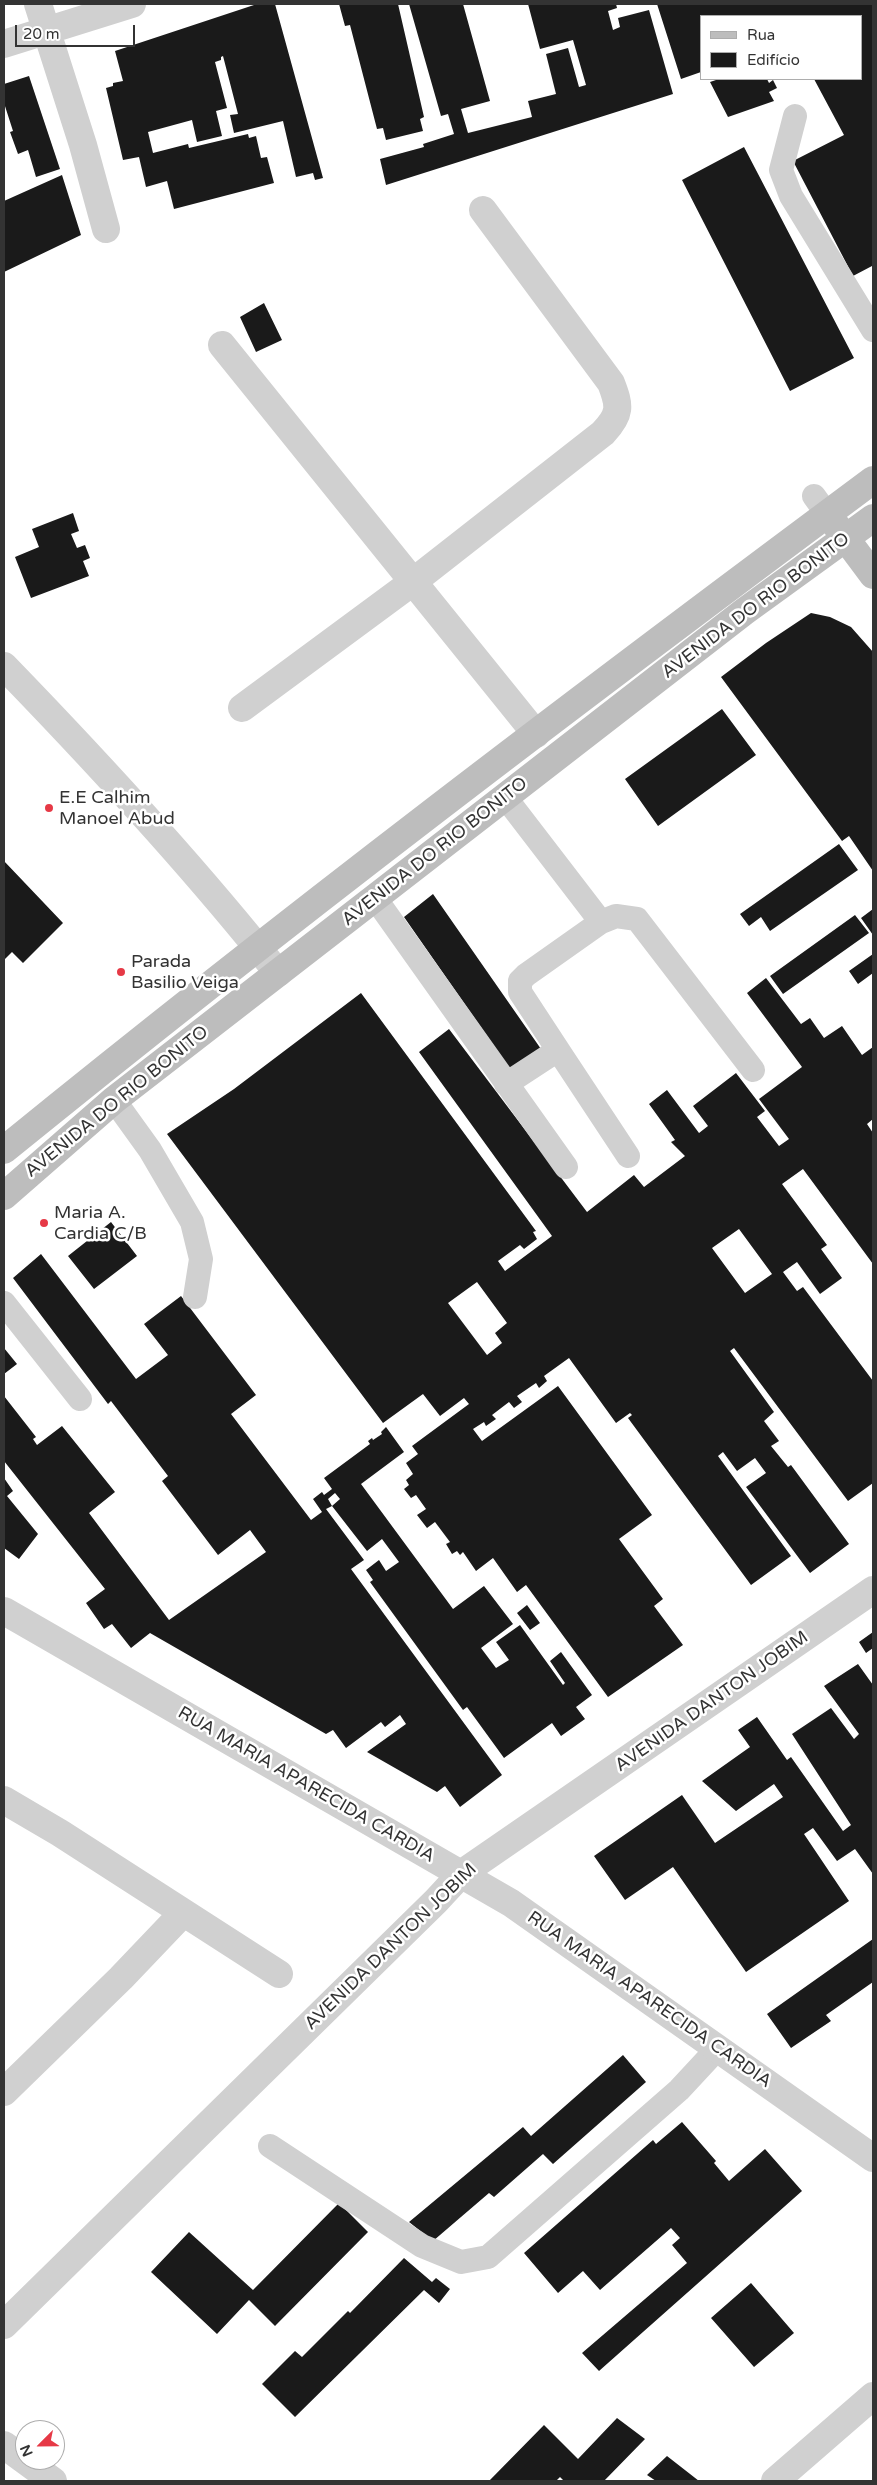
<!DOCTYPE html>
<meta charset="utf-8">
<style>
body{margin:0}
#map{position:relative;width:877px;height:2485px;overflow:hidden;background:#fff;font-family:"Varela Round",sans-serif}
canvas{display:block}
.frame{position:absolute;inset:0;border:5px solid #333;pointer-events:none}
.legend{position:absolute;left:700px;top:15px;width:162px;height:65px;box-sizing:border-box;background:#fff;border:1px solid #adadad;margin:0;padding:6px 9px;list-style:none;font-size:15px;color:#333}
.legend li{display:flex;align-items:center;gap:10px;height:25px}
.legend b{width:25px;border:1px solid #adadad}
.north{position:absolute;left:15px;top:2420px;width:50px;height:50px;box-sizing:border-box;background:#fff;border:1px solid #adadad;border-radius:50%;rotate:247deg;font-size:14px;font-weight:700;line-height:20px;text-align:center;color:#333}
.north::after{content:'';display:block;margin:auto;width:18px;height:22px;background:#e63946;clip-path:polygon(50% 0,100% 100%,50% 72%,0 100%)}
.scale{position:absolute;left:15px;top:25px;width:120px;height:22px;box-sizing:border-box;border:2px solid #333;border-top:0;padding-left:6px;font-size:15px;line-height:18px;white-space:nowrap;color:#333;-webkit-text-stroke:4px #fff;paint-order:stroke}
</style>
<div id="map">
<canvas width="877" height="2485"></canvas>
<div class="frame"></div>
<ul class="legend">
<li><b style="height:6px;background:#bdbdbd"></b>Rua</li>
<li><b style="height:14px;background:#1a1a1a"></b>Edifício</li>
</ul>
<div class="north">N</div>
<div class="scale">20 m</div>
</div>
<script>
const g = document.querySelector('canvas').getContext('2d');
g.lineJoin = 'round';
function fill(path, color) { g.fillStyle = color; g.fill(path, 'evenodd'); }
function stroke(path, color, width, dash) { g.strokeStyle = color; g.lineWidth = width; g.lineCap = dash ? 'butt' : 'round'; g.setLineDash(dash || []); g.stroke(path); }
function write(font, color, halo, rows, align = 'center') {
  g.font = font + ' "Varela Round",sans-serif'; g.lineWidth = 5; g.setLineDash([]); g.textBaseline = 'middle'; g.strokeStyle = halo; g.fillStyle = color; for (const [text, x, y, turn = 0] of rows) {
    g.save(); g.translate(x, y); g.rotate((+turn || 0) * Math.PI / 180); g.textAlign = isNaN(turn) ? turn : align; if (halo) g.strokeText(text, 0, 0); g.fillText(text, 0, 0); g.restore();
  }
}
const building = new Path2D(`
 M257 4H275L323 178 315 180 313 173 296 177 283 121 234 133 230 115 238 114 223 56 221 57V60L215 62 227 108 216 111 222 136 197 142 192 120 148 132 153 153 188 144 189 148 248 134 249 138 256 136 261 158 267 157 274 183 174 209 167 181 146 187 139 157 123 160 106 88 113 86V83L123 81 115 51Z
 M339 4H398L424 117 420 119 423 131 386 140 383 128 377 129 350 25 345 26Z
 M409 4H463L490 101 461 109 468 133 532 117 528 101 556 94 546 54 568 48 579 87 586 85 573 40 540 49 528 4H616L617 8 608 11 613 30 620 27 618 18 649 10 673 94 386 185 380 159 424 147 423 144 454 134 448 114 441 116Z
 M657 4H873V269L872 266 853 276 793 161 844 135 814 79H861V16H701V72L681 79Z
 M29 76 60 169 36 177 28 150 18 154 10 132 13 131 4 103V84Z
 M719 79H767L769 83 773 80 777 88 769 92 774 101 728 117 710 82Z
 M744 147 854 358 790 391 682 180Z
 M62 175 81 235 4 272V201Z
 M264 303 282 340 256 352 240 317Z
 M73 513 79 531 71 534 77 548 85 545 90 558 83 561 89 576 31 598 15 557 39 547 32 529Z
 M811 613 830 617 851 627 873 652V871L849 836 842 841 721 677 766 643Z
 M722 709 756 755 658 826 625 779Z
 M839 844 858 870 770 931 761 917 749 926 740 914Z
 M4 861 63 923 23 963 12 952 4 960Z
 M433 894 541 1049 510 1069 404 917Z
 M873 909V935L861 918Z
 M855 915 869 933 783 994 770 976Z
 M873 954V973L858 984 849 971Z
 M766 978 801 1024 810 1018 824 1038 842 1026 862 1055 873 1047V1119L867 1124 873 1133V1264L803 1169 782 1184 827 1245 821 1249 842 1278 820 1294 797 1262 783 1272 797 1291 803 1287 873 1381V1483L848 1501 734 1348 730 1351 774 1412 764 1421 779 1441 771 1446 788 1467 791 1465 849 1544 810 1573 746 1487 766 1473 755 1458 737 1471 723 1452 718 1456 791 1556 751 1585 628 1418 632 1415 630 1413 616 1423 569 1358 544 1376 547 1381 539 1388 536 1383 517 1396 522 1402 514 1408 509 1402 492 1415 496 1419 486 1426 484 1422 473 1429 482 1441 558 1386 652 1515 619 1539 663 1599 654 1606 683 1645 608 1697 526 1585 517 1592 493 1558 476 1571 463 1552 460 1555 457 1551 452 1554 446 1544 450 1542 435 1522 427 1528 417 1515 426 1509 416 1495 411 1498 404 1489 409 1485 406 1480 413 1474 406 1463 418 1454 412 1446 469 1404 464 1398 440 1416 423 1394 383 1423 167 1134 234 1089 361 993 536 1231 533 1232 537 1239 524 1249 520 1245 498 1261 505 1271 552 1236 419 1052 449 1029 587 1212 634 1175 644 1187 685 1156 671 1142 675 1140 649 1104 667 1090 699 1133 708 1126 693 1106 736 1073 765 1111 757 1117 779 1146 789 1139 759 1099 802 1067 747 993ZM739 1229 772 1274 745 1293 712 1248ZM477 1282 507 1323 495 1333 502 1343 487 1355 448 1303Z
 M111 1222 137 1256 94 1289 68 1256Z
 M41 1254 136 1379 168 1355 144 1324 181 1296 256 1395 231 1414 311 1520 322 1512 313 1499 322 1492 324 1495 332 1489 324 1478 370 1444 368 1441 372 1438 373 1440 382 1434 381 1432 386 1427 404 1452 361 1484 453 1609 484 1586 513 1624 481 1648 496 1668 509 1660 496 1642 520 1625 563 1685 565 1683 550 1661 561 1652 592 1695 576 1707 585 1719 561 1736 552 1723 504 1758 467 1707 463 1710 370 1582 373 1580 366 1570 379 1560 386 1571 399 1562 382 1539 367 1551 332 1506 340 1499 335 1493 328 1499 332 1506 326 1509 364 1560 351 1569 502 1775 460 1807 445 1786 437 1792 367 1752 406 1724 400 1715 385 1727 381 1722 346 1748 333 1730 326 1734 150 1633 131 1648 112 1624 104 1629 86 1603 105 1589 4 1461V1396L36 1437 33 1439 37 1445 62 1426 115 1492 89 1513 169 1620 266 1552 250 1530 218 1555 162 1481 168 1476 111 1401 108 1404 13 1278Z
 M4 1348 17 1364 4 1374Z
 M4 1478 13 1491 7 1496 38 1534 19 1559 4 1548Z
 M527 1605 540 1623 530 1630 517 1613Z
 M873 1632V1648L866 1653 859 1642Z
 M858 1664 873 1685V1874L855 1849 837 1861 813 1828 804 1834 849 1901 746 1972 673 1867 625 1900 594 1856 682 1795 715 1843 783 1797 774 1784 736 1811 702 1781 750 1747 738 1730 757 1717 787 1760 791 1757 843 1831 851 1825 792 1734 831 1708 854 1739 859 1734 824 1686Z
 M873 1939V1982L826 2015 831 2021 791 2048 767 2014Z
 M623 2055 646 2082 553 2164 543 2154 494 2197 489 2193 433 2241 409 2222 523 2127 531 2136Z
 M682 2122 716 2161 714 2163 729 2181 765 2149 802 2191 599 2371 582 2353 687 2263 672 2245 680 2238 671 2228 600 2290 583 2271 558 2293 524 2253 653 2140 656 2144Z
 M339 2203 368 2232 275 2326 249 2300 217 2334 151 2272 189 2232 253 2290Z
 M404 2258 432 2282 436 2278 450 2289 439 2303 424 2290 295 2417 262 2384 295 2351 302 2357 348 2311 350 2313Z
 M751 2283 794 2333 754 2367 711 2318Z
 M617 2418 645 2439 604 2481H564L560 2477 556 2481H489L544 2425 578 2459Z
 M667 2456 699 2481H656L647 2475Z`);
const lane = new Path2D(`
 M795 116 781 170 791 196 873 330
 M814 496 827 514
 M505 797 601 922 526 975 520 981V992L558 1050 506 1084
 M375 898 566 1167
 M601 922 616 916 637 919 753 1070
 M558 1050 628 1156
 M114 1100 150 1150 192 1222 201 1259 195 1297
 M4 1303 80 1399
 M270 2146 422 2246 461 2262 488 2257 679 2090 718 2048`);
const street = new Path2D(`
 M38 4 83 145 106 229
 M4 44 132 4
 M222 345 536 734
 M4 666C99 764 193 866 278 973
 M242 708 414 581 603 433C621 414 620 406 611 383L483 210
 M4 1611 511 1903 873 2158
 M4 1800 60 1833 279 1974
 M4 2092 121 1978 183 1913
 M4 2325 436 1901 461 1874 873 1590
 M4 2445 53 2481
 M775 2481 873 2396`);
const secondary = new Path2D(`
 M835 524 873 575
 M4 1150C288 919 580 698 873 480
 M4 1196 114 1100 745 611 873 518`);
const markers = [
 [49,808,5,"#e63946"],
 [121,972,5,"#e63946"],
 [44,1223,5,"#e63946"]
];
const streetNames = [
 ["AVENIDA DO RIO BONITO",756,606,-37],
 ["AVENIDA DO RIO BONITO",435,852,-38],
 ["AVENIDA DO RIO BONITO",117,1102,-39],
 ["AVENIDA DANTON JOBIM",712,1702,-35],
 ["RUA MARIA APARECIDA CARDIA",306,1785,30],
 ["AVENIDA DANTON JOBIM",391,1947,-44],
 ["RUA MARIA APARECIDA CARDIA",649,2000,35]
];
const poiNames = [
 ["E.E Calhim",59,798],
 ["Manoel Abud",59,819],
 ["Parada",131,962],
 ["Basilio Veiga",131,983],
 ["Maria A.",54,1213],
 ["Cardia C/B",54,1234]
];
fill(building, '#1a1a1a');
stroke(lane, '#d0d0d0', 24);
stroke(street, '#d0d0d0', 28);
stroke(secondary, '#bdbdbd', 28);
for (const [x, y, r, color] of markers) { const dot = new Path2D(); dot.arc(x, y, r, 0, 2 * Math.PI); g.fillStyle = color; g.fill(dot); stroke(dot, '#fff', 2); }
write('18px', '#333', '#fff', streetNames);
write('18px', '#333', '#fff', poiNames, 'left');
</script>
